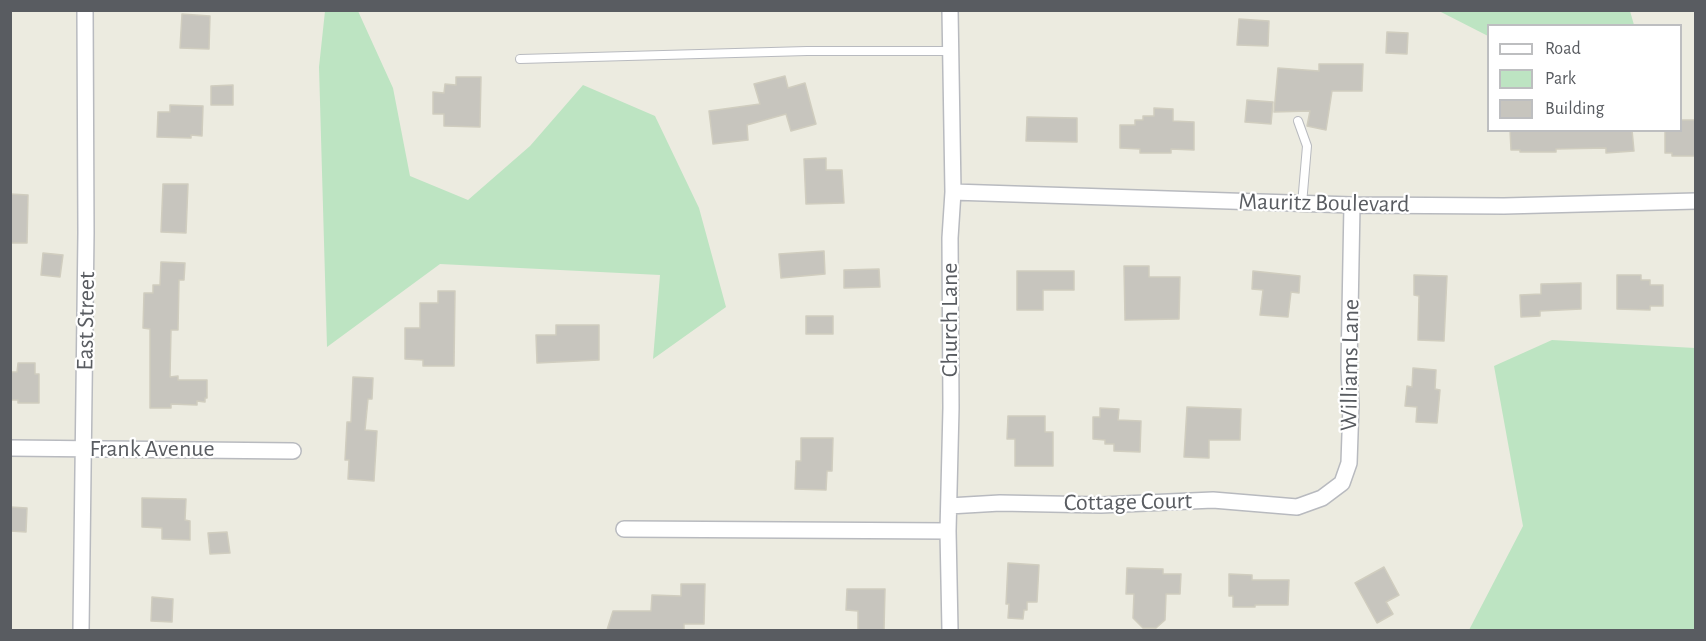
<!DOCTYPE html>
<style>
body{margin:0}
#map{position:relative;width:1706px;height:641px;overflow:hidden;background:#ecebe0;font-family:"Alegreya Sans",sans-serif}
canvas{display:block}
.frame{position:absolute;inset:0;border:12px solid #595c61;pointer-events:none}
.legend{position:absolute;left:1487px;top:24px;width:195px;height:108px;box-sizing:border-box;background:#fff;border:2px solid #bdbec0;margin:0;padding:8px 10px;list-style:none;font-size:18px;color:#595c61}
.legend li{display:flex;align-items:center;gap:12px;height:30px}
.legend b{width:30px;border:2px solid #bdbec0}
</style>
<div id="map">
<canvas width="1706" height="641"></canvas>
<div class="frame"></div>
<ul class="legend">
<li><b style="height:8px;background:#fff"></b>Road</li>
<li><b style="height:16px;background:#bde4c2"></b>Park</li>
<li><b style="height:16px;background:#c7c5be"></b>Building</li>
</ul>
</div>
<script>
const g = document.querySelector('canvas').getContext('2d');
g.lineJoin = 'round';
function fill(path, color) { g.fillStyle = color; g.fill(path, 'evenodd'); }
function stroke(path, color, width, dash) { g.strokeStyle = color; g.lineWidth = width; g.lineCap = dash ? 'butt' : 'round'; g.setLineDash(dash || []); g.stroke(path); }
function write(font, color, halo, rows, align = 'center') {
  g.font = font + ' "Alegreya Sans",sans-serif'; g.lineWidth = 4.5; g.setLineDash([]); g.textBaseline = 'middle'; g.strokeStyle = halo; g.fillStyle = color; for (const [text, x, y, turn = 0] of rows) {
    g.save(); g.translate(x, y); g.rotate((+turn || 0) * Math.PI / 180); g.textAlign = isNaN(turn) ? turn : align; if (halo) g.strokeText(text, 0, 0); g.fillText(text, 0, 0); g.restore();
  }
}
const green = new Path2D(`
 M325 11H358L393 88 410 176 468 200 530 146 583 85 655 116 699 208 726 307 653 359 660 275 440 264 327 347 319 67Z
 M1439 11H1630L1634 25 1488 26V36Z
 M1552 340 1695 348V630H1469L1523 526 1494 366Z`);
const building = new Path2D(`
 M182 14 210 16 209 49 180 48Z
 M1239 19 1269 21 1268 46 1237 45Z
 M1387 32 1408 33 1407 54 1386 53Z
 M1319 64H1363L1362 91H1332L1326 130 1307 126 1310 111 1274 112 1278 68 1319 71Z
 M785 76 788 88 805 83 816 124 791 131 786 114 747 125 748 140 713 144 709 111 760 104 754 84Z
 M456 77H481L480 127 444 126V114H433V92L444 93 445 84 456 85Z
 M233 85V105H211V86Z
 M1247 100 1273 102 1271 124 1245 122Z
 M170 105 203 106 202 136 191 135V138L157 137 158 112H170Z
 M1154 108 1173 109V121L1194 122V150L1171 149V153H1140V149L1120 148V125H1135V120H1143V116H1154Z
 M1027 117 1077 118V142L1026 141Z
 M1680 120H1695V156H1672V153H1665V130H1680Z
 M1510 130H1632L1634 151 1606 153V148L1556 149V152H1520V150H1511Z
 M826 158V170H842L844 203 806 204 804 159Z
 M163 184H188L186 233 161 232Z
 M10 194 28 195 27 243H10Z
 M824 251 825 274 781 278 779 254Z
 M43 253 63 255 60 277 41 275Z
 M161 262 185 263 184 280H179L178 330H171L170 377 178 376V380H207V398H205V402L197 401V405L171 404V408H150V329L143 328 144 293H153V285H160Z
 M1124 266H1149V277H1180L1179 319 1125 320Z
 M879 269 880 287 844 288V270Z
 M1017 271H1074V290H1043V310H1017Z
 M1253 271 1300 276 1299 293 1291 292 1288 317 1260 315 1263 290 1252 289Z
 M1414 275 1447 276 1444 341 1418 340 1419 296 1414 295Z
 M1617 275H1641V280H1650V285H1663V306H1650V310L1617 309Z
 M1581 283V309L1540 311V316L1521 317 1520 295 1541 294V284Z
 M438 291H455L454 366H423V360L405 359V328H420V303H438Z
 M806 316H833V334H806Z
 M556 325H599V360L537 363 536 335H556Z
 M18 363H35V374H39V403H18V400H10V372H17Z
 M1413 368 1436 370 1435 389 1440 390 1437 423 1416 422 1417 407 1405 406 1407 386 1412 387Z
 M353 377 373 378 372 399H368L365 430 377 431 374 481 348 479 349 460H345L347 422H351Z
 M1187 407 1241 409 1240 440H1209V458L1184 457Z
 M1100 408 1119 409 1118 420 1141 421 1140 452 1114 451V444H1105V440L1093 439V417H1100Z
 M1008 416H1045V432H1053V466H1015V439H1007Z
 M801 438H833L832 471H827L826 490 795 489 796 461H801Z
 M142 498 186 499 185 520 190 521V540L162 539V528L142 527Z
 M10 507 27 508 26 532 10 531Z
 M227 532 230 553 210 554 208 533Z
 M1008 563 1039 565 1037 602H1027V610H1024L1023 619 1008 618 1009 604H1006Z
 M1384 567 1399 595 1386 602 1393 614 1377 623 1355 583Z
 M1127 568 1163 569V574H1181L1180 594H1166L1165 620 1156 628H1143L1133 618 1134 594H1126Z
 M1229 574 1252 575V580H1289L1288 605H1255V607H1233V596H1229Z
 M681 584H705L704 624H684V630H607L613 611H651L652 595 681 596Z
 M847 589H885L884 630H858V611L846 610Z
 M152 597 173 599 172 622 151 621Z`);
const lane = new Path2D(`
 M520 59 807 51H951
 M1298 121 1307 146 1302 204`);
const street = new Path2D(`
 M953 192 1352 205 1504 206 1696 201
 M10 448 293 451
 M949 506 1000 503 1101 505 1213 500 1297 507 1322 498 1342 483 1349 463 1351 405 1349 367 1352 205
 M624 529 948 531
 M81 630 86 233 85 10
 M950 630 948 531 951 408 950 238 953 192 950 10`);
const streetNames = [
 ["Mauritz Boulevard",1324,203,1],
 ["Church Lane",950,320,-90],
 ["East Street",86,321,-89],
 ["Williams Lane",1350,365,-89],
 ["Frank Avenue",152,449],
 ["Cottage Court",1128,502,-1]
];
fill(green, '#bde4c2');
fill(building, '#c7c5be');
stroke(building, '#d0cdbf', 1.5);
stroke(lane, '#b8babf', 10);
stroke(street, '#b8babf', 18);
stroke(lane, '#fff', 8);
stroke(street, '#fff', 15);
write('24px', '#595c61', '#fff', streetNames);
</script>
